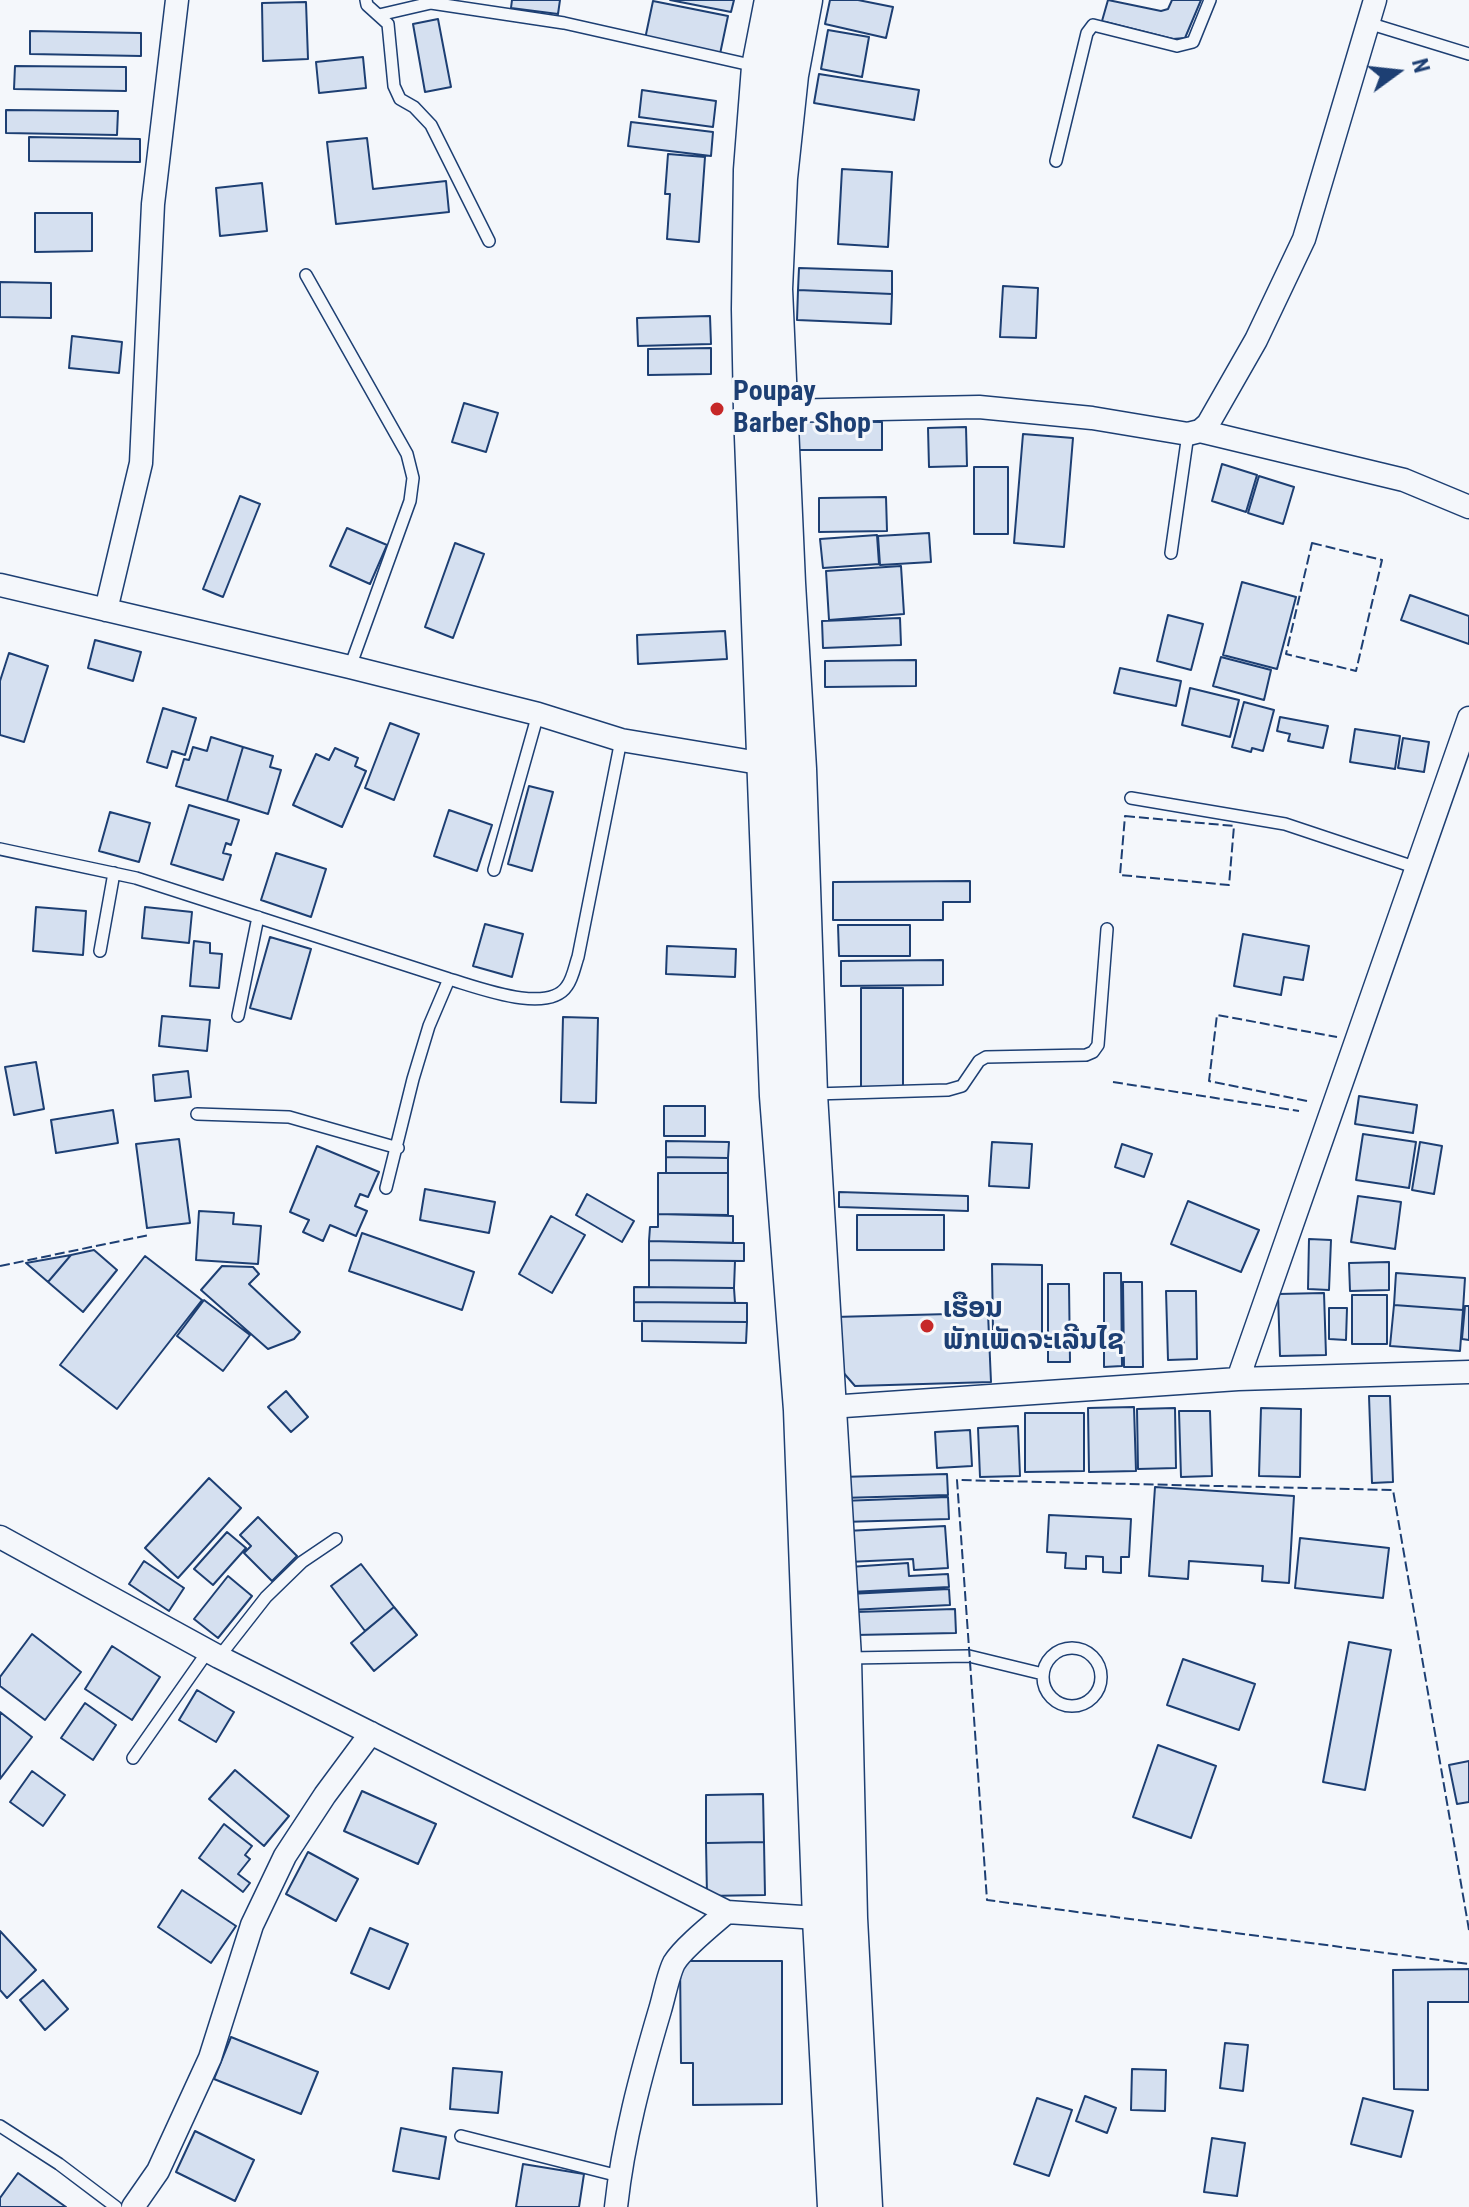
<!DOCTYPE html>
<meta charset="utf-8">
<style>
body{margin:0}
#map{position:relative;width:1469px;height:2207px;overflow:hidden;background:#f4f7fb;font-family:"Roboto Condensed",sans-serif}
canvas{display:block}
.north{position:absolute;left:1357px;top:32px;width:80px;height:80px;-webkit-text-stroke:6px #f4f7fb;paint-order:stroke;rotate:75deg;font-size:22px;font-weight:700;line-height:32px;text-align:center;color:#1d3f73}
.north::after{content:'';display:block;margin:auto;width:28px;height:36px;background:#1d3f73;clip-path:polygon(50% 0,100% 100%,50% 72%,0 100%)}
</style>
<div id="map">
<canvas width="1469" height="2207"></canvas>
<div class="north">N</div>
</div>
<script>
const g = document.querySelector('canvas').getContext('2d');
g.lineJoin = 'round';
function fill(path, color) { g.fillStyle = color; g.fill(path, 'evenodd'); }
function stroke(path, color, width, dash) { g.strokeStyle = color; g.lineWidth = width; g.lineCap = dash ? 'butt' : 'round'; g.setLineDash(dash || []); g.stroke(path); }
function write(font, color, halo, rows, align = 'center') {
  g.font = font + ' "Roboto Condensed","Noto Sans Lao",sans-serif'; g.lineWidth = 6; g.setLineDash([]); g.textBaseline = 'middle'; g.strokeStyle = halo; g.fillStyle = color; for (const [text, x, y, turn = 0] of rows) {
    g.save(); g.translate(x, y); g.rotate((+turn || 0) * Math.PI / 180); g.textAlign = isNaN(turn) ? turn : align; if (halo) g.strokeText(text, 0, 0); g.fillText(text, 0, 0); g.restore();
  }
}
const building = new Path2D(`
 M512 0H560L558 14 511 8Z
 M670 0H734L731 12Z
 M830 0H858L893 7 886 38 825 24Z
 M1108 0 1161 11 1168 9 1172 0H1201L1185 38 1173 39 1102 21Z
 M653 1 728 16 720 54 645 39Z
 M306 2 308 59 263 61 262 3Z
 M438 19 451 87 425 92 413 24Z
 M828 30 869 37 862 77 821 69Z
 M30 31 141 33V56L30 54Z
 M363 57 366 88 319 93 316 62Z
 M15 66 126 67V91L14 89Z
 M819 74 919 90 914 120 814 103Z
 M642 90 716 101 713 127 639 117Z
 M6 110 118 111 117 135 6 133Z
 M631 122 713 132 711 156 628 146Z
 M29 137 140 139V162L29 161Z
 M367 138 373 189 446 181 449 212 336 224 327 142Z
 M668 154 705 157 699 242 667 239 670 194H665Z
 M842 169 892 172 888 247 838 244Z
 M262 183 267 231 220 236 216 188Z
 M35 213H92V251L35 252Z
 M799 268 892 271V294L798 290Z
 M0 282 51 283V318L0 317Z
 M1003 286 1038 288 1036 338 1000 337Z
 M798 290 892 294 891 324 797 320Z
 M710 316 711 344 638 346 637 318Z
 M72 336 122 342 119 373 69 368Z
 M711 348V374L648 375V349Z
 M464 403 498 413 486 452 452 442Z
 M794 421 882 422V450H794Z
 M966 427 967 466 929 467 928 428Z
 M1023 434 1073 438 1064 547 1014 543Z
 M1222 464 1257 475 1246 512 1212 501Z
 M974 467H1008V534H974Z
 M1259 476 1294 487 1283 524 1248 513Z
 M240 496 260 504 223 597 203 589Z
 M886 497 887 531 819 532V498Z
 M347 528 387 545 370 584 330 566Z
 M929 533 931 562 880 565 878 536Z
 M877 535 879 564 823 568 820 539Z
 M455 543 484 554 453 638 425 627Z
 M901 566 904 614 829 620 826 571Z
 M1242 582 1296 597 1277 669 1223 655Z
 M1410 595 1469 616V644L1401 620Z
 M1168 615 1203 624 1191 670 1157 661Z
 M900 618 901 645 823 648 822 621Z
 M725 631 727 659 638 664 637 635Z
 M95 640 141 652 133 681 88 668Z
 M9 653 48 666 24 742 0 735V681Z
 M1221 657 1271 670 1264 700 1213 686Z
 M916 660V686L825 687V661Z
 M1120 668 1181 681 1176 706 1114 693Z
 M1190 688 1239 700 1230 737 1182 725Z
 M1244 702 1274 710 1263 751 1252 748 1251 752 1232 747Z
 M163 708 196 718 185 755 172 751 167 768 147 762Z
 M1280 717 1328 726 1323 748 1288 741 1290 734 1277 731Z
 M390 723 419 734 394 800 365 788Z
 M1355 729 1400 736 1395 769 1350 762Z
 M211 737 243 747 227 801 176 786 184 759 189 760 193 747 207 751Z
 M1403 738 1429 742 1424 772 1398 768Z
 M243 747 273 756 270 767 281 770 268 814 227 801Z
 M335 748 358 758 355 766 366 771 342 827 293 805 316 754 329 760Z
 M529 786 553 792 532 871 508 864Z
 M189 805 239 820 231 845 226 843 223 853 231 855 223 880 171 864Z
 M449 810 492 825 477 871 434 856Z
 M110 812 150 823 139 862 99 851Z
 M276 853 326 869 311 917 261 900Z
 M970 881V902H943V920H833V882Z
 M36 907 86 911 83 955 33 951Z
 M145 907 192 912 189 943 142 938Z
 M485 924 523 934 512 977 473 966Z
 M838 925H910V956H839Z
 M1243 934 1309 946 1303 980 1284 977 1281 995 1234 986Z
 M270 937 311 949 291 1019 250 1008Z
 M194 941 210 943V953L222 954 219 988 190 986Z
 M667 946 736 949 735 977 666 974Z
 M943 960V985L841 986V961Z
 M861 988H903V1087H861Z
 M162 1016 210 1020 207 1051 159 1046Z
 M563 1017 598 1018 596 1103 561 1102Z
 M36 1062 44 1109 14 1115 5 1067Z
 M188 1071 191 1097 155 1101 153 1075Z
 M1359 1096 1417 1105 1413 1133 1355 1124Z
 M664 1106H705V1136H664Z
 M113 1110 118 1143 56 1153 51 1120Z
 M1363 1134 1416 1142 1409 1188 1356 1180Z
 M179 1139 190 1223 147 1228 136 1144Z
 M666 1141 729 1142 728 1158 666 1157Z
 M992 1142 1032 1144 1029 1188 989 1186Z
 M1420 1142 1442 1146 1434 1194 1412 1190Z
 M1122 1144 1152 1154 1144 1177 1115 1167Z
 M317 1146 379 1172 368 1197 360 1194 355 1206 367 1211 356 1236 330 1225 323 1241 303 1232 309 1220 290 1212Z
 M666 1157 728 1158V1173H666Z
 M658 1173H728V1215L658 1214Z
 M425 1189 495 1202 489 1233 420 1220Z
 M839 1192 968 1196V1211L839 1207Z
 M587 1194 634 1221 622 1242 576 1215Z
 M1358 1196 1401 1202 1395 1249 1351 1242Z
 M1188 1201 1259 1230 1241 1272 1171 1244Z
 M199 1211 234 1213 233 1224 261 1226 258 1264 196 1260Z
 M658 1214 733 1216V1243L649 1241 650 1227H658Z
 M857 1215H944V1250H857Z
 M551 1216 585 1235 552 1293 519 1274Z
 M362 1233 474 1272 462 1310 349 1271Z
 M1309 1239 1331 1240 1329 1290 1308 1289Z
 M649 1241 744 1243V1261L649 1260Z
 M94 1250 117 1270 83 1312 48 1282 71 1255Z
 M71 1255 48 1282 26 1263Z
 M145 1256 202 1300 117 1409 60 1365Z
 M649 1260 735 1261 734 1288 649 1287Z
 M1389 1262V1290L1350 1291 1349 1263Z
 M992 1264 1042 1265V1334L993 1333Z
 M222 1266 253 1267 259 1274 249 1284 300 1332 294 1339 268 1349 201 1290Z
 M1104 1273H1121L1122 1366 1104 1367Z
 M1396 1273 1465 1278 1463 1310 1394 1305Z
 M1123 1282H1142L1143 1367H1124Z
 M1048 1284H1069L1070 1362H1048Z
 M634 1287 734 1288 735 1303 634 1302Z
 M1166 1291H1196L1197 1359 1168 1360Z
 M1324 1293 1326 1355 1280 1356 1278 1294Z
 M1352 1295H1387V1344H1352Z
 M204 1300 250 1335 223 1371 177 1336Z
 M634 1302 747 1303V1322L634 1321Z
 M1394 1305 1463 1310 1460 1351 1390 1346Z
 M1465 1306H1469V1340L1462 1339Z
 M1329 1308H1347L1346 1340 1329 1339Z
 M988 1313 991 1382 855 1386 835 1363 834 1317Z
 M642 1321 747 1322 746 1343 642 1341Z
 M286 1391 308 1417 291 1432 268 1407Z
 M1369 1396H1390L1393 1482 1372 1483Z
 M1134 1407 1136 1471 1089 1472 1088 1408Z
 M1175 1408 1176 1468 1138 1469 1137 1409Z
 M1261 1408 1301 1409 1300 1477 1259 1476Z
 M1179 1411H1210L1212 1476 1181 1477Z
 M1025 1413H1084V1471L1025 1472Z
 M1018 1426 1020 1476 980 1477 978 1428Z
 M970 1430 972 1466 937 1468 935 1432Z
 M947 1474 948 1495 841 1498 840 1477Z
 M209 1478 241 1508 178 1578 145 1548Z
 M1155 1487 1294 1496 1289 1583 1262 1581 1263 1566 1189 1561 1188 1579 1149 1576Z
 M948 1497 949 1519 842 1522 841 1501Z
 M1049 1515 1131 1519 1129 1557H1121V1573L1103 1572V1557L1086 1556V1569L1065 1568 1066 1553 1047 1552Z
 M258 1517 297 1556 272 1581 244 1553 251 1546 240 1535Z
 M945 1526 948 1568 914 1570 913 1559 848 1562 846 1531Z
 M227 1532 246 1548 213 1585 194 1569Z
 M1300 1538 1389 1548 1383 1598 1295 1588Z
 M144 1561 184 1588 169 1611 129 1584Z
 M908 1563 909 1576 948 1574 949 1587 850 1592 849 1567Z
 M361 1564 394 1607 365 1631 331 1586Z
 M228 1576 252 1596 218 1638 194 1619Z
 M949 1589 950 1605 850 1610 849 1594Z
 M394 1607 417 1635 374 1671 351 1643Z
 M955 1609 956 1633 855 1635V1612Z
 M32 1634 81 1672 45 1720 0 1686V1677Z
 M1349 1642 1391 1650 1365 1790 1323 1782Z
 M112 1646 160 1677 132 1720 85 1689Z
 M1183 1659 1255 1684 1239 1730 1167 1705Z
 M197 1690 234 1712 216 1742 179 1720Z
 M85 1703 116 1725 93 1760 61 1738Z
 M0 1712 32 1737 0 1779Z
 M1158 1745 1216 1766 1191 1838 1133 1817Z
 M1469 1761V1802L1457 1804 1449 1765Z
 M235 1770 289 1816 264 1846 209 1799Z
 M32 1771 65 1795 43 1826 10 1802Z
 M362 1791 436 1824 418 1864 344 1831Z
 M763 1794 764 1842 706 1843V1795Z
 M224 1824 252 1846 245 1855 250 1859 238 1874 250 1883 243 1892 199 1858Z
 M764 1842 765 1895 707 1896 706 1843Z
 M308 1852 358 1879 336 1921 286 1894Z
 M182 1890 236 1926 211 1963 158 1927Z
 M370 1928 408 1944 389 1989 351 1973Z
 M0 1931 36 1970 7 1998 0 1990Z
 M680 1961H782V2104L693 2105V2063H681Z
 M1469 1969V2002H1428V2090L1394 2089 1393 1970Z
 M43 1980 68 2009 45 2030 20 2000Z
 M231 2037 318 2072 301 2114 214 2079Z
 M1225 2043 1248 2045 1243 2091 1220 2088Z
 M453 2068 502 2072 498 2113 450 2109Z
 M1132 2069 1166 2070 1165 2111 1131 2110Z
 M1085 2096 1116 2108 1107 2133 1076 2121Z
 M1037 2098 1072 2110 1049 2176 1014 2164Z
 M1363 2098 1413 2111 1401 2157 1351 2144Z
 M401 2128 446 2137 439 2179 393 2171Z
 M195 2131 254 2160 235 2201 176 2172Z
 M1212 2138 1245 2143 1237 2196 1204 2192Z
 M523 2164 584 2174 579 2207H516Z
 M18 2173 66 2207H0V2198Z`);
const service = new Path2D(`
 M366 0 367 5 388 24 394 86 400 99 414 107 431 125 489 241
 M379 15 431 3 564 23 755 66
 M1368 23 1469 54
 M1056 161 1087 33 1093 25 1177 46 1193 42 1210 0
 M306 275 407 454 413 478 410 501 350 667
 M1171 553 1188 434
 M1131 798 1285 824 1417 868
 M0 849 136 878 449 979C477 987 548 1015 567 986 573 978 575 965 578 957L621 740
 M494 870 538 714
 M100 951 114 873
 M238 1016 258 917
 M814 1094 948 1090 962 1086 979 1061 986 1057 1086 1055 1093 1052 1098 1045 1107 929
 M197 1114 289 1117 398 1148
 M386 1188 413 1079 429 1026 449 979
 M1043 1677a29 29 0 1 1 58 0a29 29 0 1 1-58 0Z
 M219 1657 266 1597 302 1562 336 1539
 M849 1658 969 1656 1043 1674
 M133 1758 208 1651
 M0 2126 59 2164 116 2207
 M461 2136 619 2176`);
const minor = new Path2D(`
 M778 411 979 407 1092 418 1188 434 1200 431 1404 480 1469 507
 M1200 431 1208 424 1256 340 1304 239 1375 0
 M0 585 350 667 538 714 621 740 777 766
 M106 610 141 463 153 204 177 0
 M1238 1379 1469 718
 M815 1408 1238 1379 1469 1372
 M0 1537 219 1657 727 1912 832 1919
 M133 2207 158 2171 210 2058 252 1925 285 1856 325 1795 371 1733
 M616 2207C623 2141 641 2074 660 2010 664 1997 668 1975 674 1963 683 1948 713 1924 727 1912`);
const trunk = new Path2D(`
 M773 0 760 67 752 170 750 309 752 411 778 1096 802 1410 821 1919 836 2207
 M804 0 790 75 779 178 774 289 787 583 798 769 809 1094 843 1658 849 1918 864 2207`);
const fence = new Path2D(`
 M1312 543 1382 560 1356 671 1286 654Z
 M1125 816 1234 826 1229 885 1120 875Z
 M1113 1082 1299 1111
 M1307 1101 1209 1081 1217 1015 1337 1037
 M0 1266 149 1235
 M1469 1930 1393 1490 957 1480 987 1900 1469 1964`);
const markers = [
 [717,409,8,"#c62828"],
 [927,1326,8,"#c62828"]
];
const poiNames = [
 ["Poupay",733,393],
 ["Barber Shop",733,425],
 ["ເຮືອນ",943,1310],
 ["ພັກເພັດຈະເລີນໄຊ",943,1342]
];
fill(building, '#d5e0f0');
stroke(building, '#1d3f73', 2);
stroke(service, '#1d3f73', 14);
stroke(minor, '#1d3f73', 25);
stroke(trunk, '#1d3f73', 39);
stroke(service, '#f4f7fb', 11);
stroke(minor, '#f4f7fb', 22);
stroke(trunk, '#f4f7fb', 36);
stroke(fence, '#1d3f73', 2, [10, 4]);
for (const [x, y, r, color] of markers) { const dot = new Path2D(); dot.arc(x, y, r, 0, 2 * Math.PI); g.fillStyle = color; g.fill(dot); stroke(dot, '#f4f7fb', 3); }
write('bold 28px', '#1d3f73', '#f4f7fb', poiNames, 'left');
</script>
